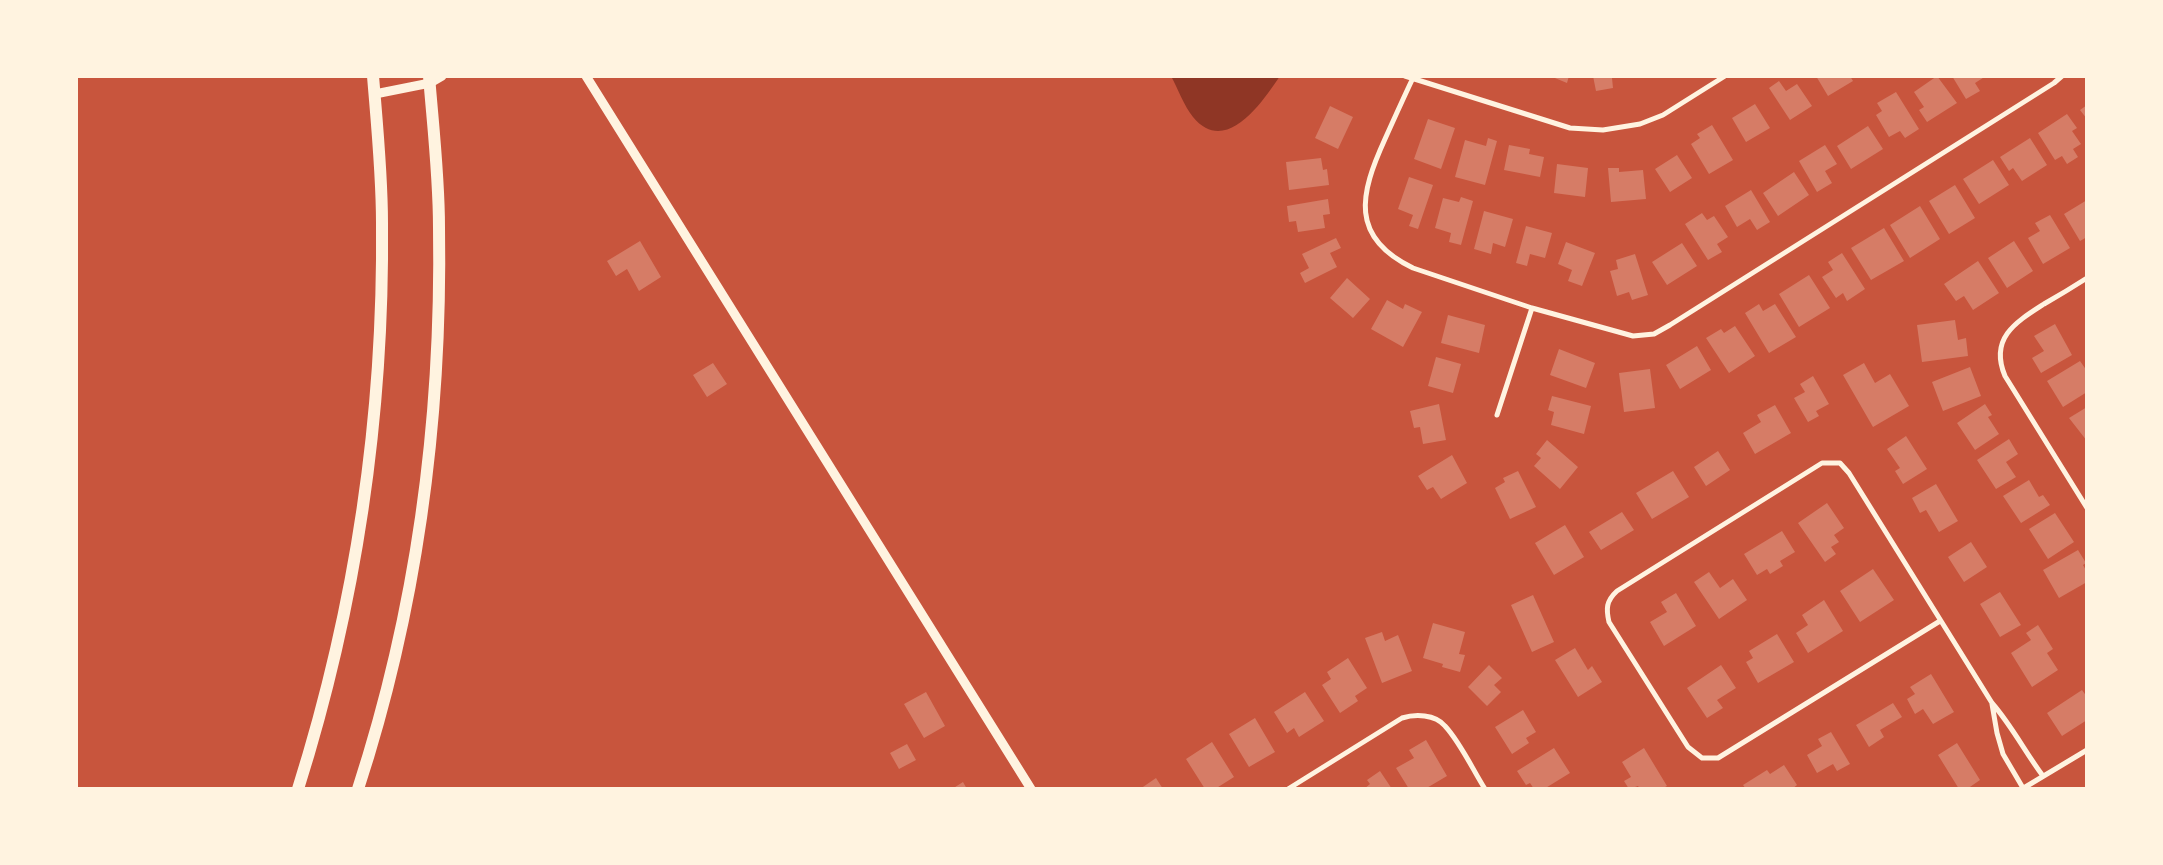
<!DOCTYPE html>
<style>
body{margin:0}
#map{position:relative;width:2163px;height:865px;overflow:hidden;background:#c8553d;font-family:"Public Sans",sans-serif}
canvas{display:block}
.frame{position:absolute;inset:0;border:78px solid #fff3e0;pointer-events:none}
</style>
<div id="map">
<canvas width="2163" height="865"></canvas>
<div class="frame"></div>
</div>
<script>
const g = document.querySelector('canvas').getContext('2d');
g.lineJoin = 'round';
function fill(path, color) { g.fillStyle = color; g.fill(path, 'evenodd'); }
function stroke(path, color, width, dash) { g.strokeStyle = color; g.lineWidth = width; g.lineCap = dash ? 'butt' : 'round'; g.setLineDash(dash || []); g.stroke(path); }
const water = new Path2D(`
 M1171 76H1280C1263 101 1226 157 1193 117 1184 106 1178 89 1171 76Z`);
const building = new Path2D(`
 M1550 76H1569L1567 83Z
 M1593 76H1616L1612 78 1613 88 1596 91Z
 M1816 76H1850L1853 81 1828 96Z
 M1937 76 1957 103 1927 122 1919 110 1924 107 1914 92Z
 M1952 76H1986L1975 83 1980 91 1966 99Z
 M1779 81 1786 91 1797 84 1812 106 1790 120 1769 88Z
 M1896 92 1919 129 1905 138 1900 131 1889 137 1876 115 1882 111 1877 103Z
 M1755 104 1770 128 1746 142 1732 118Z
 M2087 105V119L2080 110Z
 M1330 106 1353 117 1338 149 1315 138Z
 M2067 114 2077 128 2072 131 2081 144 2073 149 2078 157 2067 164 2062 156 2055 160 2038 133Z
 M1428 119 1455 128 1441 169 1414 159Z
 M1712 125 1733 160 1709 174 1691 144 1700 138 1697 134Z
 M1868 126 1883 149 1851 169 1837 146Z
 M1488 138 1497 141 1485 185 1455 177 1465 140 1486 146Z
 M2030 138 2047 165 2022 181 2013 168 2009 171 2000 157Z
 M1509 145 1530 149 1529 154 1544 157 1540 177 1504 170Z
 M1825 145 1837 164 1825 171 1832 183 1817 192 1799 161Z
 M1677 155 1692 178 1670 192 1655 169Z
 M1321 158 1323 170 1327 169 1329 185 1289 190 1286 162Z
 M1993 160 2009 185 1979 204 1963 179Z
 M1557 164 1588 168 1585 197 1554 193Z
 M1608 168H1619V172L1643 170 1646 199 1611 202Z
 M1794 172 1809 195 1778 216 1763 193Z
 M1409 177 1433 185 1418 229 1409 226 1413 215 1398 209Z
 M1955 185 1975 218 1949 234 1929 201Z
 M1751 190 1770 222 1757 230 1750 219 1737 227 1725 206Z
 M1461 197 1473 201 1461 245 1449 242 1451 233 1435 228 1443 198 1459 202Z
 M1328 199 1330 214 1323 215 1325 228 1298 232 1296 221 1289 222 1287 206Z
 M2087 200V237L2080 241 2064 214Z
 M1920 206 1940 239 1910 258 1890 225Z
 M1484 211 1513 219 1505 247 1493 243 1491 254 1474 249Z
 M1702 213 1707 220 1714 216 1728 237 1717 244 1722 252 1708 260 1685 224Z
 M2050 215 2070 248 2043 264 2028 238 2040 231 2035 223Z
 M1526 226 1552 233 1545 258 1530 254 1527 266 1516 263Z
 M1884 228 1904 261 1871 280 1851 248Z
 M1336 238 1341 248 1330 253 1337 267 1305 283 1300 273 1309 268 1302 254Z
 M640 241 661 277 639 291 627 269 616 276 607 261Z
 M2014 241 2033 271 2007 288 1988 258Z
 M1566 242 1595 253 1582 286 1568 281 1572 270 1558 264Z
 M1682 243 1697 266 1667 285 1652 262Z
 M1842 253 1865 289 1847 301 1843 293 1836 298 1822 277 1833 270 1828 262Z
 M1635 254 1648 295 1632 300 1629 292 1617 296 1610 271 1618 269 1616 260Z
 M1978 261 1999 293 1973 310 1964 296 1956 301 1944 284Z
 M1809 275 1830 308 1799 327 1779 294Z
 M1347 278 1370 299 1353 318 1330 298Z
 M1387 300 1403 309 1405 304 1422 312 1403 347 1371 329Z
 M1759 304 1763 311 1775 304 1796 337 1769 353 1745 313Z
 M1448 315 1485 325 1479 353 1441 343Z
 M1955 320 1958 340 1966 338 1968 356 1922 362 1917 325Z
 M2055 324 2072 355 2041 373 2032 358 2044 351 2034 336Z
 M1735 326 1755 356 1729 373 1706 338 1721 329 1724 333Z
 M1697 346 1711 370 1680 389 1666 365Z
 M1559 349 1595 363 1586 388 1550 375Z
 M1436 357 1461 364 1453 393 1428 386Z
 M2080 361 2087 371V392L2063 407 2047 381Z
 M713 363 727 384 707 397 693 375Z
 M1864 363 1875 383 1890 374 1909 406 1873 427 1843 375Z
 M1970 367 1981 396 1943 411 1932 382Z
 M1650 369 1655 408 1624 412 1619 373Z
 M1813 376 1829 404 1816 411 1819 416 1808 422 1794 398 1805 392 1800 384Z
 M1552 396 1591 406 1584 434 1551 425 1554 412 1548 410Z
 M1439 404 1446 440 1423 444 1420 427 1414 428 1410 411Z
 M1985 404 1992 415 1988 417 1999 434 1975 450 1957 423Z
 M1775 405 1791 433 1755 454 1743 433 1761 422 1757 415Z
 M2087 407V441L2069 418Z
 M1906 436 1927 469 1903 484 1895 471 1900 468 1887 449Z
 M2009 439 2018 454 2006 462 2016 477 1996 489 1977 460Z
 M1547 440 1578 467 1560 489 1534 466 1541 458 1536 454Z
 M1718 451 1730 470 1706 486 1694 467Z
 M1452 455 1467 483 1441 499 1433 487 1427 490 1418 476Z
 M1518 471 1536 507 1510 519 1495 488 1505 482 1503 478Z
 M1673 471 1689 497 1652 519 1636 493Z
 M2029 480 2039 497 2043 495 2050 505 2021 523 2003 496Z
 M1936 484 1958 521 1939 532 1926 510 1920 513 1912 498Z
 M1827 503 1844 528 1834 535 1839 542 1831 547 1836 554 1825 562 1798 523Z
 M1622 512 1634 530 1601 550 1589 532Z
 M2055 513 2074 542 2048 559 2029 529Z
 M1565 525 1584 557 1554 575 1535 543Z
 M1782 531 1795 552 1780 561 1783 566 1770 574 1767 569 1757 575 1744 554Z
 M1971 542 1987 567 1964 582 1948 557Z
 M2078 550 2086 563 2083 565 2087 572V582L2059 598 2043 570Z
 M1873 569 1894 600 1860 622 1840 591Z
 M1709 572 1720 588 1733 579 1747 600 1719 619 1694 582Z
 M2000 592 2021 625 2000 637 1980 604Z
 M1676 593 1696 626 1664 646 1650 622 1667 612 1661 602Z
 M1533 595 1554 642 1532 652 1511 605Z
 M1824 600 1843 631 1808 653 1796 633 1808 625 1802 615Z
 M1433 623 1465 632 1459 654 1465 655 1460 672 1442 667 1443 664 1423 658Z
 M2038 625 2053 649 2047 653 2058 670 2032 687 2011 653 2031 640 2026 633Z
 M1382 632 1385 641 1398 635 1412 671 1382 683 1365 638Z
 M1777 634 1794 662 1758 683 1746 662 1753 658 1749 651Z
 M1575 648 1588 670 1592 666 1602 682 1578 697 1555 660Z
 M1348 658 1367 688 1355 696 1358 701 1340 713 1322 685 1331 679 1327 672Z
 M1489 665 1502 678 1494 685 1501 692 1487 706 1468 687Z
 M1721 665 1736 688 1717 700 1723 708 1707 718 1687 688Z
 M1931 674 1954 712 1933 724 1923 709 1915 714 1907 699 1915 694 1910 687Z
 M2082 690 2087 697V720L2062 736 2047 713Z
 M926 692 945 726 924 738 904 704Z
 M1305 692 1324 721 1299 737 1294 728 1287 733 1274 712Z
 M1893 703 1902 717 1880 730 1884 737 1869 747 1856 725Z
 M1523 710 1536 732 1526 738 1529 743 1512 754 1495 727Z
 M1255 718 1275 752 1249 767 1229 734Z
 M1831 732 1850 764 1837 771 1833 764 1817 773 1807 755 1822 746 1818 739Z
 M1426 740 1447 776 1425 789H1409L1396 768 1414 758 1409 750Z
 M1212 742 1234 777 1215 789H1205L1186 759Z
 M1957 743 1980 780 1967 789H1959L1938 755Z
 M907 744 916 760 899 769 890 753Z
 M1554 748 1570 773 1544 789H1534L1530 783 1526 785 1517 771Z
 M1644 748 1667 786 1661 789H1640L1638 786 1629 789 1624 781 1631 777 1622 762Z
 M1784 765 1797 785 1792 789H1746L1743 785 1767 770 1770 774Z
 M1380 771 1392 789H1364L1370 784 1367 780Z
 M1156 778 1163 789H1140Z
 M963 782 967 789H952Z`);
const minor = new Path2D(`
 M1405 76 1570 128 1603 130 1640 124 1663 115 1725 76
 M1412 80C1403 99 1394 119 1385 139 1360 194 1349 237 1413 268L1532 308 1633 336 1654 334 1670 325 2054 83 2062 76
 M2087 278C2073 287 2058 296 2044 304 2016 322 1989 338 2005 376L2087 508
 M1497 415 1532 308
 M1940 621 1718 758H1702L1688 747 1609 622C1606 609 1606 601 1617 591L1822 463H1840L1849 473 1992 703C2012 726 2025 752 2043 776
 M1992 704 1997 733 2003 754 2023 788
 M1288 789 1402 718C1415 714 1435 714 1445 726 1460 742 1473 770 1485 789
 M2022 789 2087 750`);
const tertiary = new Path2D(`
 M586 76 1031 789
 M375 94 430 83 442 76`);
const primary = new Path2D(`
 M298 789C356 605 384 416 382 223 382 174 377 125 373 76
 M358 789C417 608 442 417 439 227 439 177 433 126 429 76`);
fill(water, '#8f3625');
fill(building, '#d67c66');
stroke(minor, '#fff3e0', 5);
stroke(tertiary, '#fff3e0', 9);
stroke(primary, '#fff3e0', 12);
</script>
